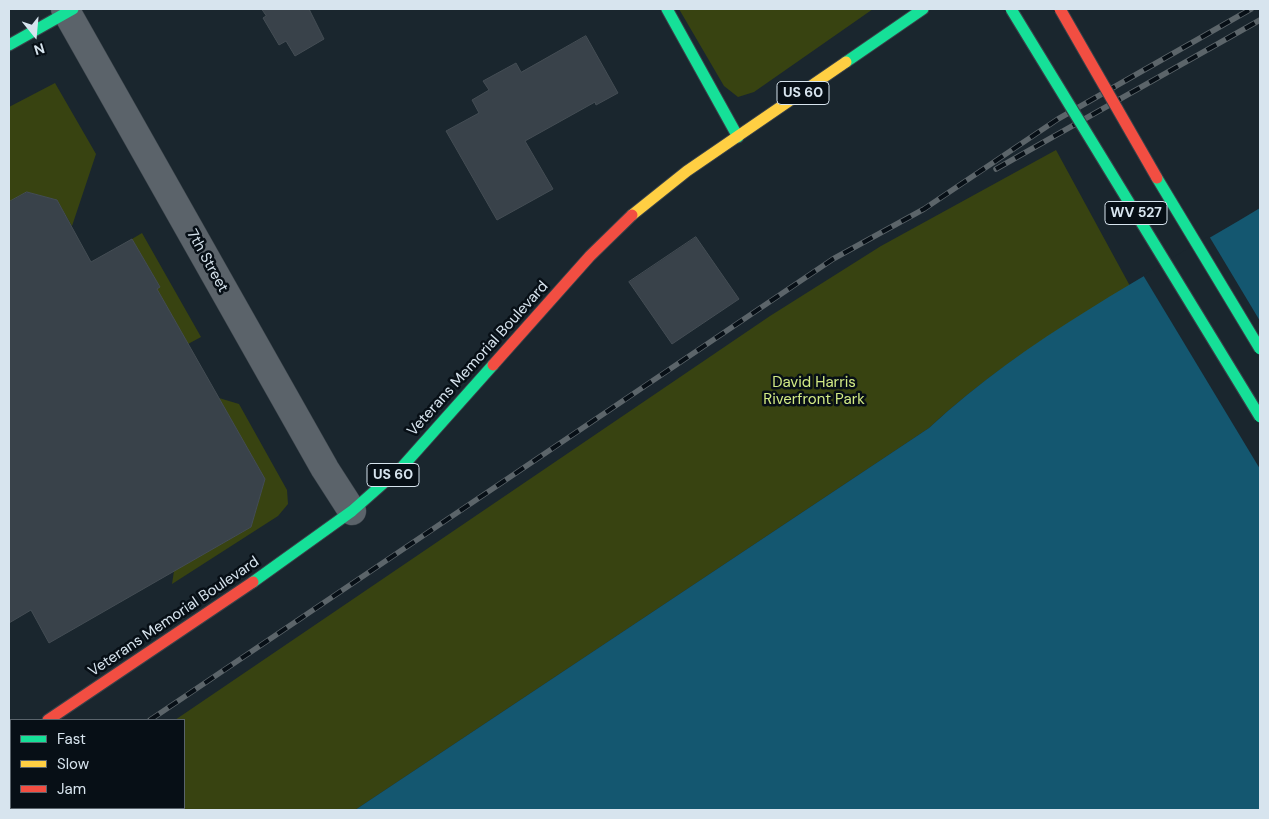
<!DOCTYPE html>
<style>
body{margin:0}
#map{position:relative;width:1269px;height:819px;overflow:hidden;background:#1a262e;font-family:"DM Sans",sans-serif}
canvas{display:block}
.frame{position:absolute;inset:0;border:10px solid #d7e4ee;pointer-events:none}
.legend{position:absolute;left:10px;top:719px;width:175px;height:90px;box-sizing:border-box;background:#070f16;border:1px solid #5a646c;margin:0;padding:6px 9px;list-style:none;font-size:15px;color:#d7e4ee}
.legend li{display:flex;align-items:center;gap:10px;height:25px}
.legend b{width:25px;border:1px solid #5a646c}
.north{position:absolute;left:10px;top:10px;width:50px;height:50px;-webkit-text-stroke:4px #070f16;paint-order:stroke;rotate:163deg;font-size:14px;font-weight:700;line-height:20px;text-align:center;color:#d7e4ee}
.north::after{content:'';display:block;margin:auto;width:18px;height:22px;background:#d7e4ee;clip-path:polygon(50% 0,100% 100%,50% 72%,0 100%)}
</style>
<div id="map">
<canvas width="1269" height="819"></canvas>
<div class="frame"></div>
<ul class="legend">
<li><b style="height:6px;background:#16e098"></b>Fast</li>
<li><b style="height:6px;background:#ffcf43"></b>Slow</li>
<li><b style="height:6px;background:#f24e42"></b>Jam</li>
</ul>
<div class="north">N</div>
</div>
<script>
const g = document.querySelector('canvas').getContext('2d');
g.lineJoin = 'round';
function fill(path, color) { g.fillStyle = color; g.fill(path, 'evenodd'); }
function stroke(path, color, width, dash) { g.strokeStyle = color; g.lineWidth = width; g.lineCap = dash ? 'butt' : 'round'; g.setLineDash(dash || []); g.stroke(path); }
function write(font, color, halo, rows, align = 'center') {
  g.font = font + ' "DM Sans",sans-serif'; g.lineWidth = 5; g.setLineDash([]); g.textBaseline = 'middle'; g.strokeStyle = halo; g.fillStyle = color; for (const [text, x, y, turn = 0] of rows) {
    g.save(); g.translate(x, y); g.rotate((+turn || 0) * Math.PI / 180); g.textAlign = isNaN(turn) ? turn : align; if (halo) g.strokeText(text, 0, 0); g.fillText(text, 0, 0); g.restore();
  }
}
const green = new Path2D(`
 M679 9H873L754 92 738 97 724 86Z
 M55 83 96 154 72 226 57 200 27 192 9 202V107Z
 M1056 150 1130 286C1057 329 992 370 929 428L355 810H36L40 808H184V720H175L770 316 881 246Z
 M142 233 201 337 188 344 157 289 160 287 132 239Z
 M219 398 239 404 287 490 288 504 278 516 172 584 174 571 251 527 265 479Z`);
const water = new Path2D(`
 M1260 208V810H355L929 428C1027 337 1147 276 1260 208Z`);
const pier = new Path2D(`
 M1209 236 1260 321V469L1143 275Z`);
const building = new Path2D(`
 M262 9H309L324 39 295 56 286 41 279 45 263 18 266 16Z
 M586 36 618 93 596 105 595 102 525 141 553 189 497 220 446 131 479 113 472 100 489 90 483 81 516 63 521 72Z
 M27 192 57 200 91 262 132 239 160 287 157 289 265 479 251 527 49 643 31 610 9 623V202Z
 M696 237 739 299 672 344 629 282Z`);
const street = new Path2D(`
 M65 9 325 469 352 511`);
const fast = new Path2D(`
 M667 9 738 137
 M9 45 73 9
 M846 62 923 9
 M253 582 352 511 403 466 493 365
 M9 746 11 744`);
const slow = new Path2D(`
 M632 215 687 171 846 62`);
const jam = new Path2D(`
 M493 365 590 256 632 215
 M48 720 253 582`);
const rail = new Path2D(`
 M996 169 1260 20
 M150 720 833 259 924 209 1058 119 1251 9
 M9 808 11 807`);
const fastBridge = new Path2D(`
 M1011 9 1260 417
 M1157 178 1260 349`);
const jamBridge = new Path2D(`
 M1060 9 1157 178`);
const shields = [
 [803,93,52],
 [1136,213,62],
 [393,475,52]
];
const shieldNames = [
 ["US 60",803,93],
 ["WV 527",1136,213],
 ["US 60",393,475]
];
const streetNames = [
 ["7th Street",207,261,61],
 ["Veterans Memorial Boulevard",478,359,-48],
 ["Veterans Memorial Boulevard",174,617,-34]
];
const parkNames = [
 ["David Harris",814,383],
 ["Riverfront Park",814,400]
];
fill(green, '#384311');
fill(water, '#145770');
fill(pier, '#1a262e');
fill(building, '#39424a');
stroke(building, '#444d54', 1);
stroke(street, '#394249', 29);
stroke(fast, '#394249', 13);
stroke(slow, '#394249', 13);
stroke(jam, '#394249', 13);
stroke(street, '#5b636a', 28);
stroke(fast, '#16e098', 11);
stroke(slow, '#ffcf43', 11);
stroke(jam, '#f24e42', 11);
stroke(rail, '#5c656a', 5.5);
stroke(rail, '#070f16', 4, [11]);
stroke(fastBridge, '#394249', 13, []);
stroke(jamBridge, '#394249', 13, []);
stroke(fastBridge, '#16e098', 11);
stroke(jamBridge, '#f24e42', 11);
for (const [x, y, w] of shields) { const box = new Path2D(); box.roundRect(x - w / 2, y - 11.5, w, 23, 4); g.fillStyle = '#070f16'; g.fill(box); stroke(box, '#d7e4ee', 1); }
write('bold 14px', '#d7e4ee', null, shieldNames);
write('15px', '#d7e4ee', '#070f16', streetNames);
write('15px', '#d3eb85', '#070f16', parkNames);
</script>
